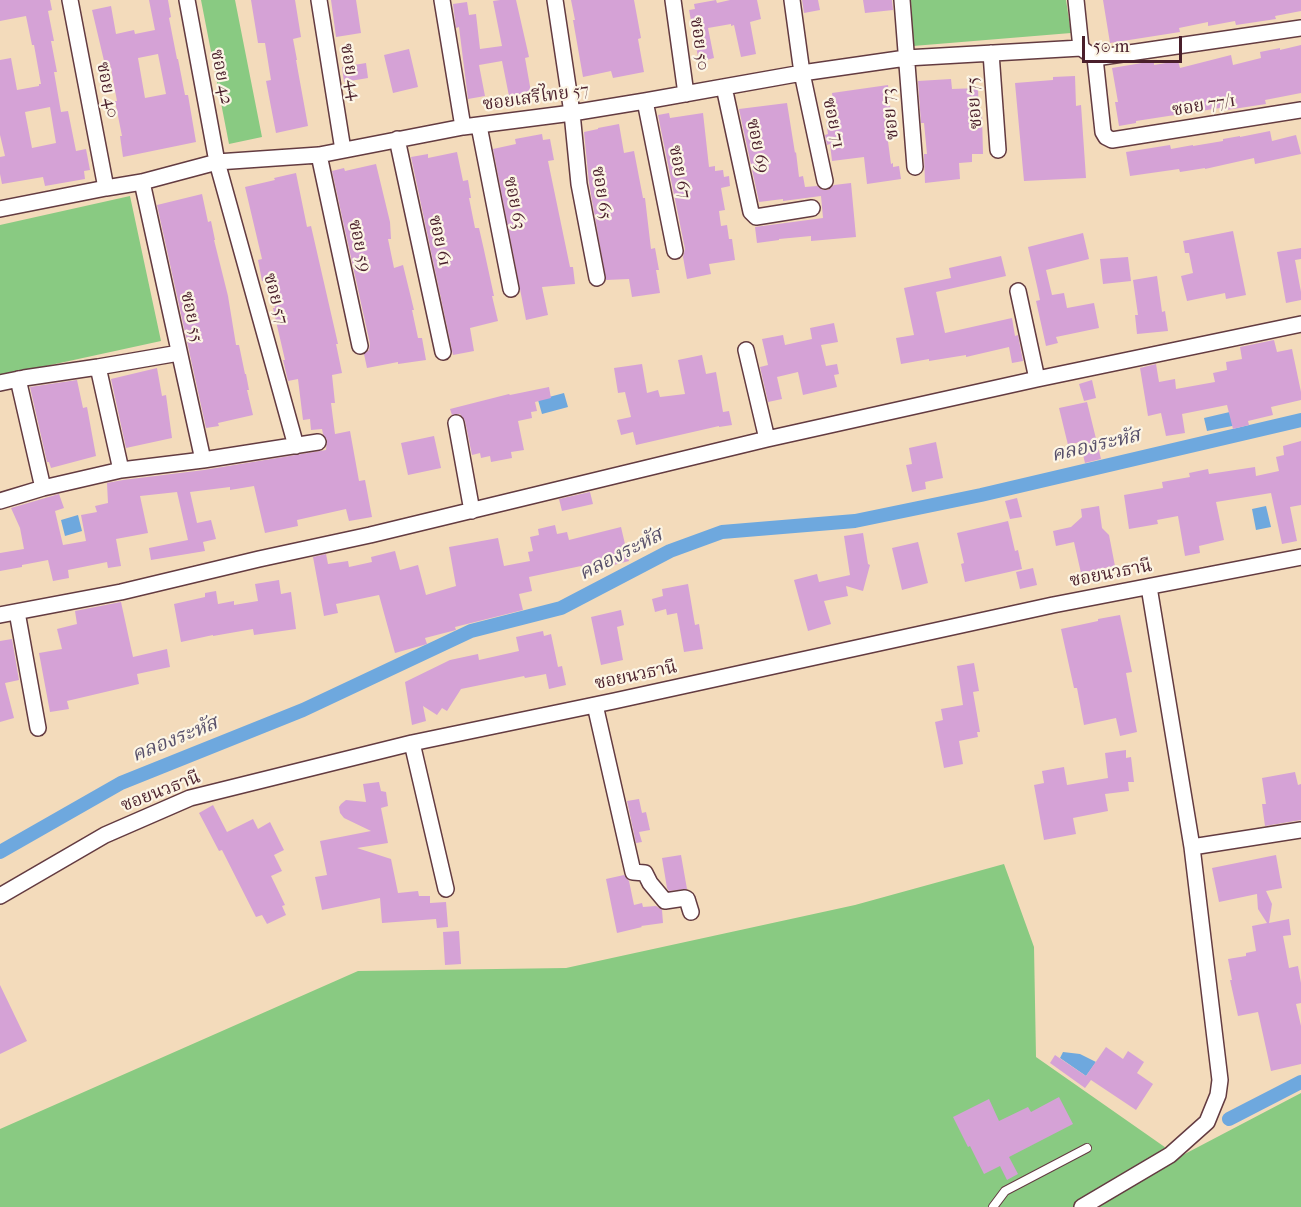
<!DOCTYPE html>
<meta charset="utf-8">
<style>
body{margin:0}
#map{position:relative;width:1301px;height:1207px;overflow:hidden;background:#f3dbbb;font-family:"IM FELL French Canon",serif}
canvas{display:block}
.scale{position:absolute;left:1082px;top:36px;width:100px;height:27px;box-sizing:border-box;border:3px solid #4a1f2b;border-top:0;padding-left:8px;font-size:18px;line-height:21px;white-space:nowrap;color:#4a1f2b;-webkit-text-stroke:4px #fcf5e5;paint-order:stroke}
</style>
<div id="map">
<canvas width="1301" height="1207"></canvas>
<div class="scale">50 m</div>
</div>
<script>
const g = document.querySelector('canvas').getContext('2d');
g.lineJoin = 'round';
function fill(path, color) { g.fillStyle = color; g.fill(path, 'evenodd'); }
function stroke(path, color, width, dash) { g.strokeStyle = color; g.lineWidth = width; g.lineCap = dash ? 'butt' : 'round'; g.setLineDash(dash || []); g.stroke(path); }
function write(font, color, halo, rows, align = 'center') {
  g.font = font + ' "IM FELL French Canon","Noto Serif Thai",serif'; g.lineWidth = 4.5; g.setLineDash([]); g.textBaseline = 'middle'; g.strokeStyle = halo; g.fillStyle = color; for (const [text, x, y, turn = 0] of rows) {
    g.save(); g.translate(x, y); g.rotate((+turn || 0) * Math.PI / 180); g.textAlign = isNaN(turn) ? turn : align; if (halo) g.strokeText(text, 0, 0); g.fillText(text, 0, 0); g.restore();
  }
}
const green = new Path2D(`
 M201 0H235L262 137 229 144Z
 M911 0H1066L1071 33 913 46Z
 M130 196 161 341 0 376V225Z
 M1004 864 1034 947 1036 1057 1179 1157 1301 1093V1207H0V1129L358 971 566 968 855 905Z`);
const water = new Path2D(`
 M564 393 568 407 542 414 538 400Z
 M1234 411 1237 425 1207 431 1204 418Z
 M1266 506 1271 527 1256 530 1252 509Z
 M78 515 82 531 65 536 61 520Z
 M1063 1052 1080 1054 1096 1062 1086 1076 1060 1058Z`);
const canal = new Path2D(`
 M0 852 121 783 303 710 471 631 561 608 670 551 722 532 855 521 981 495 1301 420
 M1229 1119 1301 1082`);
const building = new Path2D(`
 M0 0H50L52 10 48 11 54 41H51L57 72H54L61 112 68 111 76 151 86 149 90 170 84 171 85 179 45 186 43 177 2 184 0 174V157L5 156 0 135V60L11 58 17 90 39 86V84H41L34 45H32L26 16 0 21ZM50 107 56 143 32 148 25 112Z
 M149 0H168L171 17 169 18 177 59H178L185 95H188L196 142 123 157 120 136H122L115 101H117L110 64 105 65 92 10 111 6 116 34 134 30 135 34 155 30ZM158 54 166 94 145 98 138 58Z
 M251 0H295L301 37 293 39 297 60H296L308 126 276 133 266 81 271 80 265 43H258Z
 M331 0H356L361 33 336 37Z
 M500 0H516L529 57 525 58 531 92 509 96 502 61 479 65 485 96 468 99 459 27 456 28 453 4 467 2 469 15 476 14 480 49 502 46 493 1Z
 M571 0H634L641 38 638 39 644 72 613 78 611 71 583 77 573 20H575Z
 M716 0 717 3 730 0H757L761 19 750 22 756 54 741 57 734 25 731 26V24L708 28 714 58 699 62 689 10 695 9 694 4Z
 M802 0H818L820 10 804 13Z
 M863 0H892L893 10 865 13Z
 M1103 0H1301V11L1275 16 1276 19 1236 25 1235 21 1208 26V22L1179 28 1180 32 1110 43Z
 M1301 45V93L1265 100 1266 104 1220 111V108L1136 121V123L1119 126 1115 102H1118L1112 68 1154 61V65L1178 61 1180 68 1231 55 1233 65 1261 58 1260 52 1280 48V50Z
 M409 49 418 87 393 93 384 55Z
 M366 63 368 78 344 82 342 67Z
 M1075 76 1076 106 1081 105 1086 178 1024 181 1015 83 1053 80V77Z
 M951 79 952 89 978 88 979 115H982L983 154H972V162L959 163 960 179 925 183 924 154H927L924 123H921L918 81Z
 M888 85 893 133 887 134 891 164 893 163V167L899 166 901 179 867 184 864 157 832 161 830 144 827 145 825 135 828 134 826 121 836 120 832 93Z
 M787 103 795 153 796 152 799 177 803 176 805 187 817 186 823 190H828L834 185 851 183 856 237 811 241V236L779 239V240L757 243 755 227 823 218 821 196 783 201V199L759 202 739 109Z
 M669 113 670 118 703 113 709 167 715 166V171L723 170 724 177 729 176 730 186 721 188 725 210 719 211 721 226 727 225 729 239H732L735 260 709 264 711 274 687 279 683 257 685 249 658 115Z
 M619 124 624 153 634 151 643 198H645L651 249 655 248 659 270H656L660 293 632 297 629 279 606 280 589 183 584 132 598 129V128Z
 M1270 131 1272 141 1296 135 1301 154 1255 164 1254 158 1205 169V168L1180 172 1179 169 1130 176 1126 152 1170 145 1171 149 1193 145V146L1223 141V139L1240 136V137Z
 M542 134 543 140 550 139 554 160 548 161 570 267H573L575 284 542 287 548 315 526 320 493 149 516 144 515 139Z
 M457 152 463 181 468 180 471 198H469L475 228H479L484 250 494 296H492L498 321 470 328 474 351 453 355 411 157 428 154V158Z
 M376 164 390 222 391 239H388L394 268 403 265 414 310H412L418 338H422L426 360 398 364V362L367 368 364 354 369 350 370 344 332 171 344 168 345 171Z
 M296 173 307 227 311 226 338 344H336L342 373 332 375 335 403H331L335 434 350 431 359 481 365 480 372 517 349 521 346 509 297 520 298 526 265 533 254 486 230 490V487L190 492 197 523 211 520 216 539 203 542 205 551 151 560 149 548 188 540 177 492 140 496 148 533 116 539 121 566 108 568 107 562 68 570 69 578 53 581 48 560 22 565V567L0 571V553L24 549 20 528 11 508 59 494 64 508 55 511 63 545 86 541 81 515 97 512 95 506 108 503 107 483 123 480 204 470 326 450 327 440 323 434 322 429 311 430 310 419 303 420 298 379 288 381 283 360H285L273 308H275L269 279 262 281 258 260 262 259 245 187 275 180 274 178Z
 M202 194 208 222 211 221 215 240H214L228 296 236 345H239L245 374H246L249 390H247L253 415 218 423 219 426 206 428 157 205Z
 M1233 231 1246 295 1226 299 1225 293 1187 301 1181 276 1193 273 1189 253H1185L1183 241Z
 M1083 233 1089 259 1046 270 1052 295 1064 293 1067 308 1094 303 1099 328 1056 337 1058 343 1046 346 1036 301 1040 300 1037 286 1028 247Z
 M1301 248V259L1295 260 1301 292V300L1286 303 1277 252Z
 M1001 256 1006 276 936 292 945 333 1012 318 1015 336 1018 335 1023 361 1012 363 1009 347 966 357V355L929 361V359L901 364 896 338 914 335 904 288 951 278 949 268Z
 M1128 257 1131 281 1103 284 1100 259Z
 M1157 276 1162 312 1165 311 1168 331 1137 334 1135 315H1138L1133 280Z
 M834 323 838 342 821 345 826 366 837 364 839 374 834 375 837 387 803 395 798 372 777 377 782 399 768 402 760 367 768 365 762 339 783 335 785 345 812 339 810 328Z
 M1274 340 1277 352 1292 349 1301 392V400L1271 407 1273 415 1248 421 1249 425 1233 429 1227 405 1182 414 1185 433 1166 436 1161 413 1148 416 1140 368 1156 364 1159 382 1175 379 1176 389 1215 382 1213 373 1227 370 1226 362 1242 359 1240 347Z
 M702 355 706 374 716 372 723 412 729 411 732 425 719 427V426L636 445 633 432 621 435 617 420 631 417 625 392 618 393 614 368 642 364 647 393 658 390 660 397 685 394 678 360Z
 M157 368 162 396 166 395 172 438 126 448 111 379Z
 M77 380 83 408 87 407 96 456 51 468 49 462H47L30 387Z
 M1092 380 1096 398 1084 401 1079 384Z
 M549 387 551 398 535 402 537 411 531 412 532 418 518 421 524 450 511 452 512 458 491 462 490 456 481 458 480 453 472 455 465 421 460 414 452 415 450 409 509 394 510 395Z
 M1087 402 1101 459 1085 463 1080 442 1068 445 1059 408Z
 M434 436 441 468 408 475 401 443Z
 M1301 441V505L1290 507 1297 541 1282 544 1271 493 1216 502 1224 540 1199 546 1200 553 1185 556 1178 516 1157 520 1158 524 1129 529 1124 495 1163 488 1162 482 1190 477 1189 473 1208 469 1209 474 1255 467 1256 476 1279 471 1276 457 1284 455 1283 446Z
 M936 442 943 478 925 482 926 489 912 492 906 465 912 464 909 448Z
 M590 492 593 504 562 511 559 499Z
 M1017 498 1022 517 1010 519 1005 501Z
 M1099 506 1102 528 1109 535 1115 566 1081 573 1074 542 1056 546 1053 531 1071 527 1082 517 1081 509Z
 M1008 521 1015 551 1018 550 1022 569 965 582 961 564 964 563 957 533Z
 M555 525 557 534 567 532 569 540 621 527 629 561 583 573 581 566 529 577 532 591 519 594 523 610 455 627 456 630 425 638 427 644 395 653 379 595 336 604 338 613 324 616 313 557 326 554 328 564 348 561 349 567 372 562 371 557 395 551 400 570 418 565 426 595 456 586 449 547 498 538 504 566 530 561 528 552 533 551 530 537 539 535 538 529Z
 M863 533 868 564 870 565 863 591 846 586 848 596 824 601 831 624 808 631 794 580 817 574 819 582 850 575 844 536Z
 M918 542 928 583 902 590 892 548Z
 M1033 568 1037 585 1020 589 1016 572Z
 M279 580 281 594 291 592 296 629 254 635 253 629 213 636V635L181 642 174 604 205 597V593L216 591 218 604 234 601V605L258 601 255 584Z
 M688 584 695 625 699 624 703 649 684 652 677 613 667 615 666 609 655 612 652 599 663 596 662 589Z
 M121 602 133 657 167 649 170 667 137 674 139 684 67 701 69 709 50 712 39 653 62 649 57 629 77 624 75 611Z
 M621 610 624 625 617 627 623 660 601 665 591 617Z
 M1120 615 1132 672 1126 673 1137 732 1120 736 1116 718 1084 725 1077 688H1074L1061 629 1098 621V619Z
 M543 631 544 636 551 634 558 667 562 666 566 685 549 689 546 674 525 678 524 676 461 689 447 711 442 708 437 715 423 706 426 721 412 725 405 682 450 660 478 654 479 660 519 651 516 637Z
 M12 639 19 680 5 683 14 718 0 722V641Z
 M974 663 979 691 973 692 980 732H977L978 737 959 741 963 764 944 768 935 722 943 720 941 709 963 705 957 666Z
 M1126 750V758L1131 757 1134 782H1128L1129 791 1105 794 1108 811 1073 818 1076 834 1044 840 1034 785 1044 783 1042 771 1064 767 1067 785 1108 778 1105 753Z
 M1295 772 1298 785 1301 784V820L1265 826 1262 804H1266L1262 778Z
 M379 782 381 791 386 792 388 806 381 808 388 843 357 848 391 859 398 893 418 891 419 896H430V903L446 902 448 927 437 928 436 919 382 923 380 898 322 910 315 877 327 875 320 841 371 831 344 818 340 813 339 807 341 804 346 800 366 802 363 784Z
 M639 799 642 813 646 812 650 830 639 832 642 842 636 843 627 801Z
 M213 805 227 832 253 819 258 829 270 822 284 850 274 855 282 871 271 876 285 905 282 906 286 915 267 924 262 915 256 917 222 850 219 851 199 813Z
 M681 855 687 889 669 891 667 888 662 858Z
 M1276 855 1282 888 1266 891 1272 904 1269 923 1289 919 1291 935 1283 936 1289 968 1298 966 1301 983V1003L1296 1004 1301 1026V1064L1271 1071 1258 1012 1238 1016 1230 980H1232L1228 959 1246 956V953L1256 951 1252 926 1267 923 1258 909 1257 894 1219 902 1212 868Z
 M624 875 629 881 634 905 642 903 643 907 656 906 662 910 663 923 641 926 642 927 617 933 606 879Z
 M459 931 461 964 445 965 443 932Z
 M0 985 27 1041 0 1054Z
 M1106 1047 1123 1059 1128 1051 1144 1062 1137 1073 1153 1084 1136 1110 1091 1080 1085 1088 1050 1063 1055 1055 1086 1076Z
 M1059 1097 1073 1124 1009 1157 1018 1174 1007 1180 1000 1166 984 1174 970 1146 968 1147 953 1117 989 1099 999 1121 1028 1107 1031 1112Z`);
const service = new Path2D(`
 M993 1207 1005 1191 1087 1148`);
const minor = new Path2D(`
 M70 0 106 188
 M187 0 217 162 296 446
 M319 0 343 150
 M442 0 463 127
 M555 0 572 113 579 184 597 278
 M673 0 686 94
 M792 0 802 73 825 181
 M902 0 915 167
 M1076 0 1081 48
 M1081 48 1095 58 1103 132 1106 137 1112 140 1301 110
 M991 53 998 150
 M1095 58 1301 28
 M724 87 751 212 756 217 812 208
 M645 101 675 251
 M479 126 511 289
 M397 139 443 352
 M319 155 360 346
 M142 182 203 460
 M0 209 106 188 142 182 217 162 319 155 463 127 572 113 645 101 802 73 906 58 1081 48
 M1018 291 1037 379
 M746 350 767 439
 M98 367 121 470
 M18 379 43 488
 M0 383 24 378 98 367 179 353
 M456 423 472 511
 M0 501 43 488 121 470 203 460 318 442
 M17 612 38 728
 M0 615 121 592 259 559 370 535 767 439 1037 379 1301 324
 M595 705 633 872 645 873 650 883 665 901 685 898 687 899 691 912
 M412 743 446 889
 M1192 847 1301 830
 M0 896 105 835 190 798 412 743 614 701 1053 605 1301 557
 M1082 1207 1170 1155 1207 1122 1218 1095 1220 1080 1192 847 1149 587`);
const streetNames = [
 ["ซอย 50",699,44,82],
 ["ซอย 44",350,72,81],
 ["ซอย 42",221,77,79],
 ["ซอย 40",107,90,79],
 ["ซอยเสรีไทย 57",536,98,-8],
 ["ซอย 75",975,103,-94],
 ["ซอย 77/1",1204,106,-9],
 ["ซอย 73",891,114,-95],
 ["ซอย 71",833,123,78],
 ["ซอย 69",757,146,78],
 ["ซอย 67",679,172,79],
 ["ซอย 65",601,193,81],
 ["ซอย 63",514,203,79],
 ["ซอย 61",439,241,78],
 ["ซอย 59",359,246,78],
 ["ซอย 57",275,299,75],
 ["ซอย 55",191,317,78],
 ["ซอยนวธานี",1111,574,-11],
 ["ซอยนวธานี",636,676,-12],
 ["ซอยนวธานี",161,792,-21]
];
const waterNames = [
 ["คลองระหัส",1096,446,-13],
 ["คลองระหัส",621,555,-27],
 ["คลองระหัส",175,740,-22]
];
fill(green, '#89ca82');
fill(water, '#6ea8de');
stroke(canal, '#6ea8de', 14);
fill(building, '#d5a2d6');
stroke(service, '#633b41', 10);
stroke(minor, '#633b41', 18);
stroke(service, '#fff', 8);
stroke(minor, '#fff', 15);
write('18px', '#4a1f2b', '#fcf5e5', streetNames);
write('italic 20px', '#574f6a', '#fcf5e5', waterNames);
</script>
